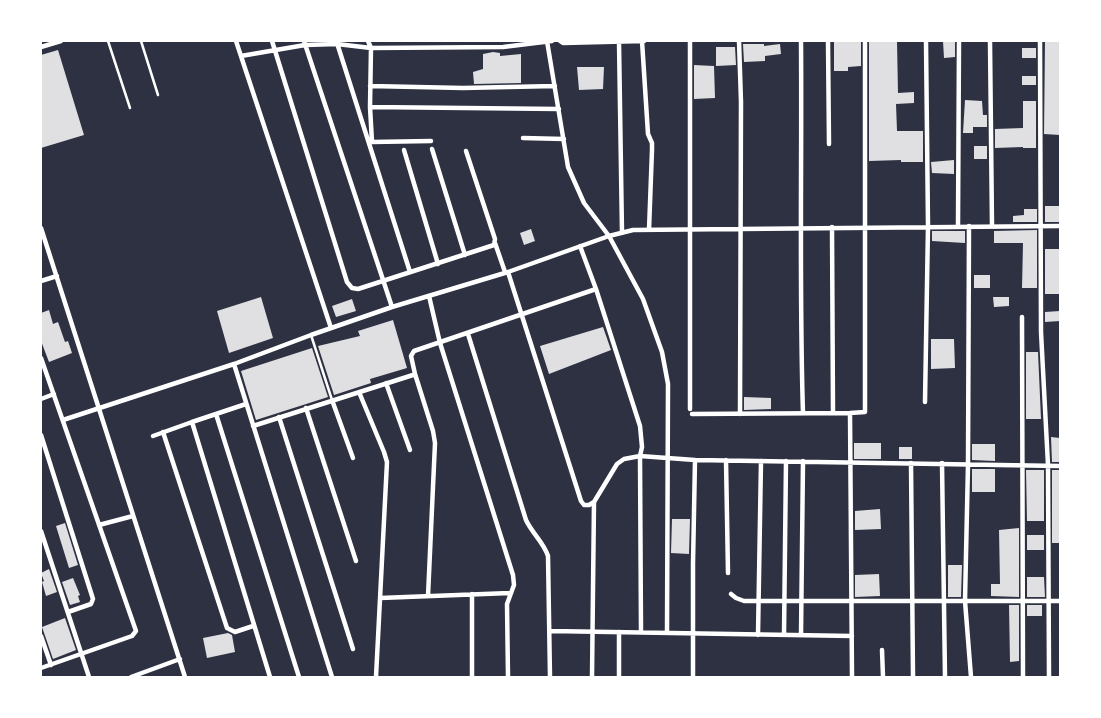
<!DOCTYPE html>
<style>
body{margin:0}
#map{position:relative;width:1101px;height:718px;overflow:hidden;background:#2d3142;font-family:"Noto Sans",sans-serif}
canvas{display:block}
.frame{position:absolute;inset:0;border:42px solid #fff;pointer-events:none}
</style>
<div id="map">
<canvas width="1101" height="718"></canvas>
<div class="frame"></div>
</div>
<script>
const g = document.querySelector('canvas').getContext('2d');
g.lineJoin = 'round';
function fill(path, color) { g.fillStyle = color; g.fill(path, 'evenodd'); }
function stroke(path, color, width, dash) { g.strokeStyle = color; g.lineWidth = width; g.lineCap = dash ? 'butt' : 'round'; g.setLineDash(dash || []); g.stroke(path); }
const building = new Path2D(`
 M897 41 898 93 914 92V103L896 104 897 131H923V162H901V160L869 161V42Z
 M943 41H955V57L944 58Z
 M1045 41H1060V135L1044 134Z
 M834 42H861V66L848 67V71H834Z
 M743 44H764V46L780 44 781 54 765 56V61L744 62Z
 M716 47H735L736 65 716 66Z
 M1022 48H1036V58H1022Z
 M58 50 84 135 41 148V55Z
 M493 52 500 53V56L521 54V83L474 84 473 72 483 69V54Z
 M694 65 714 66 715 98 694 99Z
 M577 67H604L603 89 579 90Z
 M1022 76H1036V85H1022Z
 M965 100 982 101 983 115H987V127H973V133H963Z
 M1023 101H1036V148H1023V147L995 148V129L1023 128Z
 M974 146H987V159H974Z
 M954 160V174L932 173 931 162Z
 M1045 206H1060V222H1045Z
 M1024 209H1037V222H1013V216L1024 215Z
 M531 229 535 241 524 245 520 233Z
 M1037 230V288H1022L1023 243H994V231Z
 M932 231H965V243L932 241Z
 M1045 249H1060V294H1045Z
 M974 275H990V288H974Z
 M261 297 273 338 229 353 217 311Z
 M993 297H1009V306L994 307Z
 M352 299 356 311 336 317 332 306Z
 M49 310 53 324 58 322 65 342 68 341 72 353 49 362 41 341V313Z
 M1060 311V321L1045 322V312Z
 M393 320 407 368 370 379 371 383 334 395 318 346 360 336 358 331Z
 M603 327 611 350 549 374 540 346Z
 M931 339H954L955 368 931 369Z
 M312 348 328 397 256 420 241 371Z
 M1026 352H1038L1041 419H1026Z
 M744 397 771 398V409L744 410Z
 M1051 437 1060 438V462H1052Z
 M854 443H881V459H854Z
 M972 444H995V461L972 460Z
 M899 447H912V459H899Z
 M972 469H995V492H972Z
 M1026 470H1044V521H1027Z
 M1052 470H1060V543H1052Z
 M880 509 881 529 855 530V511Z
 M672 519H690L689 554 671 553Z
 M65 523 78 565 69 568 56 526Z
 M1019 528V597L991 596V584H1000L999 530Z
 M1027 535H1044V550H1027Z
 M948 565H962L961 597H948Z
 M49 569 57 592 46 596 42 582 44 581 41 573Z
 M879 574 880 596 855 597V575Z
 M1027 577H1044L1045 597H1027Z
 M73 578 80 595 78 596 80 602 70 605 62 582Z
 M1009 605H1019V661L1010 662Z
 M1027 605H1042V616H1027Z
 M65 618 76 650 53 659 42 627Z
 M228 633 232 635 235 652 207 658 203 638Z`);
const service = new Path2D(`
 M108 41 130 108
 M141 41 158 95
 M311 335 332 400`);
const minor = new Path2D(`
 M236 41 331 328
 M272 41 347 282 352 288 358 289 494 245 495 239 466 151
 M304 41 392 307
 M368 41 371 48 370 107 372 142 431 141
 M547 41 568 167 584 203 609 236 643 299 662 352 668 384 667 633
 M560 41 563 43 644 41
 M642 41 648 134 652 143V150L649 230
 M739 41 741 102 740 414
 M801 41C802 165 799 289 803 413
 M828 41 829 144
 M990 41 992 226
 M1040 41 1041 332 1048 465 1049 677
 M619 42 622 233
 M337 43 410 272
 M41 47 61 41
 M241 56 305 45 337 44 371 48 503 47 552 41
 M370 86 463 88 555 86
 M370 107 559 109
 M523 138 564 139
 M432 149 465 255
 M404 150 438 264
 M958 226 959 41
 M969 226 968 464 965 601 971 677
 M832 227 833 413
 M41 228 185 677
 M495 243 505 272
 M508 272 581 501 584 505H589L594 502 617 464 624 459 640 456 642 447 640 426 596 289 580 246
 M41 281 57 276
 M429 296 440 343 513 575 514 585 507 604 508 677
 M1022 317 1023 677
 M468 334 526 520C532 533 544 543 548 556L550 677
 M41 358 136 631 132 636 41 668
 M234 364 332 677
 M415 374 433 431 435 443 428 596
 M386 383 410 450
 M359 392 384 452 387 462 376 677
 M41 399 54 394
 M332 400 353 458
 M925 402 928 226 926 41
 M246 404 192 422 270 677
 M306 408 356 561
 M690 409V41
 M850 413 852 677
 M216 414 299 677
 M692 414 850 413 865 412V41
 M279 417 353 649
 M63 420 234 364 311 335 392 307 508 272 609 236 633 230 1060 226
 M253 426 413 375 415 374 411 356 414 351 596 289
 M163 432 227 628 235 632 253 626
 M41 435 93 599 91 604 68 612
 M153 436 192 422
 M726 460 728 573
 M911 463 913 677
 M942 463 945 677
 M99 525 133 516
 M41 531 89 677
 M731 594 736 598 744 601H1060
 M380 598 510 593
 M550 631 852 636
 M619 632V677
 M641 632 640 456 695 460
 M758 635 761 461
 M784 635 786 461
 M801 635 803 461
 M41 636 51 665
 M882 650 883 677
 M131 677 180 659
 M472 677V594
 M592 677 594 502
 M693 677V564L695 460 1060 466`);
fill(building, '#e0e0e3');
stroke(service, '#fff', 2.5);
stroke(minor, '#fff', 4.5);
</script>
